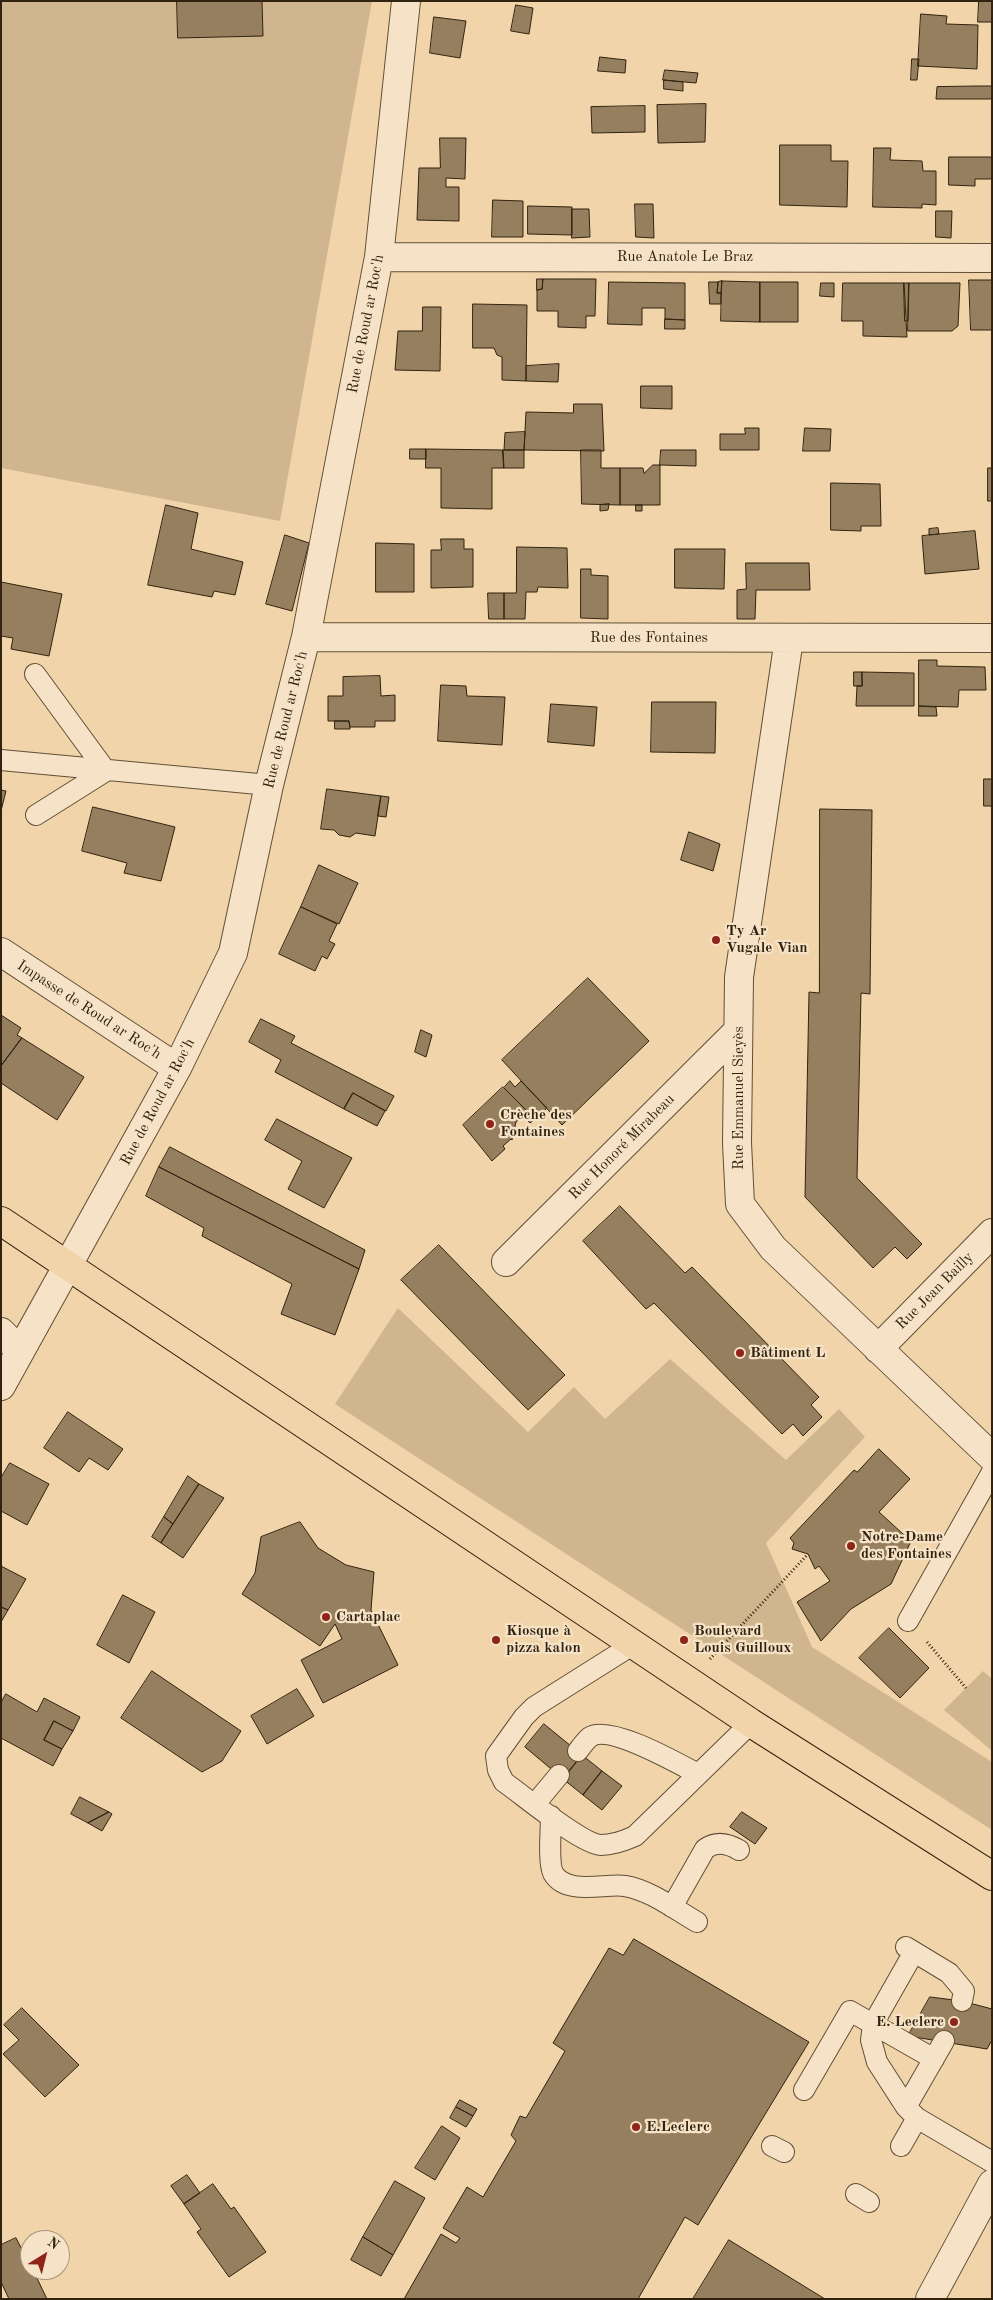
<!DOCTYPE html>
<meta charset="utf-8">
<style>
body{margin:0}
#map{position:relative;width:993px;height:2300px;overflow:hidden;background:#f1d4a9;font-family:"Old Standard TT",serif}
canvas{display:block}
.frame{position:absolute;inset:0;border:2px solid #31230f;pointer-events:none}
.north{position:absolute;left:20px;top:2230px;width:50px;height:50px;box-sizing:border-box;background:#f6e3c7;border:1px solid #a7967d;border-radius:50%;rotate:36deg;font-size:14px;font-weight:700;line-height:20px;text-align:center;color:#31230f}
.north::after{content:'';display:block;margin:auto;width:18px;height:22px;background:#8f2418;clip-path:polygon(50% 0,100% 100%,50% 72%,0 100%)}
</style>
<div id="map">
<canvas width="993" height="2300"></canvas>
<div class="frame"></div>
<div class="north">N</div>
</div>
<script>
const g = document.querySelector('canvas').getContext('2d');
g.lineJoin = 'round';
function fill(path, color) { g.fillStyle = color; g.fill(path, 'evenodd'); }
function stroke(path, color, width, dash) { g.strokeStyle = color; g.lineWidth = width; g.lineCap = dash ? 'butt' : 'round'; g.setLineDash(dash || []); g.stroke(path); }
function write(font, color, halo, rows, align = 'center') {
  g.font = font + ' "Old Standard TT",serif'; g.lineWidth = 4.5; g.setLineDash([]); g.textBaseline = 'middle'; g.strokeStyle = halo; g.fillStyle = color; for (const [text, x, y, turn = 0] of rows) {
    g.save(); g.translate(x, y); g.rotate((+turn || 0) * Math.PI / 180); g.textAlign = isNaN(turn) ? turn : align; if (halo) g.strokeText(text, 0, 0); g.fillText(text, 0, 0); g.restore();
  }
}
const green = new Path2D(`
 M1 1H372L280 521 1 468Z
 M398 1308 528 1432 574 1387 605 1419 670 1359 786 1460 839 1409 865 1437 766 1543 812 1647 992 1762V1830L335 1404Z
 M983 1671 992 1679V1751L944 1710Z`);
const building = new Path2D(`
 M177 1H262L263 36 178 38Z
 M979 1H992V22H978Z
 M516 5 533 8 529 34 511 31Z
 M921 14 947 16 946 24 978 25 977 69 918 66Z
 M434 17 466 21 460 58 430 53Z
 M600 57 626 60 625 73 598 71Z
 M912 59H919L917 80H911Z
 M665 70 698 73 696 83 663 80Z
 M664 80 683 82V91L664 89Z
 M977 86H992V99H936L937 87Z
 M706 104 705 142 658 143 657 105Z
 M645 106V132L592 133 591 107Z
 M440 138H466L465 179 446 178V187H459V221L417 220 419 168H440Z
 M780 145H831V161H848L847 207 780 205Z
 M874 148H891L890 160 922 161 923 171H936V205L922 204V208L873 207Z
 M949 157H992V179H975V186L949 185Z
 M493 200 523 201V237H492Z
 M635 204H653L654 238 636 237Z
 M528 206 572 207V235L528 234Z
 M572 209H589L590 237 572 238Z
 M936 211H952L951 238 936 237Z
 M537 279H543L542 289 537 290Z
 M543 279H596L595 316H586V328L558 327V311H537V290L542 289Z
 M969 280H992V330H971Z
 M722 281 760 282V322L721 321Z
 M722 281 721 293H717L718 282Z
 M609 282 685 283V320L665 319V308H642V325L608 324Z
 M709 282H718L717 293H721V304H710Z
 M760 282H798V322H760Z
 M821 283H834V297L820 296Z
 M843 283H904L907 337 863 336V321H842Z
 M904 283H909L908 321H905Z
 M909 283H960L958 326 952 331H908Z
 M473 304 527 305 526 381 502 380V357L497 355 494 348H473Z
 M423 307H441L440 371 395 370 398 331H422Z
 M665 319 685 320V329H665Z
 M559 364 558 382 526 381V366Z
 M641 386H672V409L641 408Z
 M574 404H602L604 451 524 450 526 412 573 413Z
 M745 428H759V450H720V434H745Z
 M805 428 831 429 830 451H803Z
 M525 432 524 450H504L505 433Z
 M410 449H426V459H410Z
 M426 449 503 450 504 468H492V509L441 508V468H426Z
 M503 450H524V468H504Z
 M581 450H601V468H620V505L582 504Z
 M661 450H696V466L660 465Z
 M653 465H660V505H620V468H643L644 473Z
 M988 468H992V501H988Z
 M831 483 880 484 881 526H861V531L831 530Z
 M609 504 608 510 600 511V505Z
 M166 505 198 513 191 549 243 562 235 595 214 591 212 597 148 585Z
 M636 505H642V511H636Z
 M938 528 939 534 929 535V529Z
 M975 531 979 569 925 574 922 536Z
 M285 535 309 543 292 611 266 604Z
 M441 539H464V549H473V587L431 588V550H441Z
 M376 543 414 544V592H376Z
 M517 547 567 548 568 588 538 587 537 592H526L525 619H504V593H516Z
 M675 549H725L724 589 675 588Z
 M746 563H809L810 590H756L755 619H737V590L746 589Z
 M581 569H591V575L608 576V619L581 618Z
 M1 582 62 594 49 656 11 649 13 638 1 636Z
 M488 593H504V619H489Z
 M919 660H937V666L985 667 986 690H959L958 707 919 706Z
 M854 672H862V686H854Z
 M862 672 914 673V706H856L857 686H862Z
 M380 676 381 696 395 695V721H375V727H350L349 721H328V696H343V677Z
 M441 685 466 686 467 696 505 697 502 745 438 741Z
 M652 702H716L715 753 651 752Z
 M551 704 597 707 594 746 548 742Z
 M919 706 936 707 937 716H919Z
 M335 721H349L350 729H335Z
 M984 779H992V806H984Z
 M327 789 381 796 375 836 356 833 350 837 339 835 334 830 321 829Z
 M1 790 6 791 1 811Z
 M381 796 389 797 386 817 378 816Z
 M93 807 175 827 161 881 124 873 127 863 82 851Z
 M820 809 872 810 870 994 861 993 857 1178 922 1244 907 1259 895 1247 873 1268 805 1197 809 992 819 993Z
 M689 832 720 844 713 871 681 860Z
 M319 865 358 883 339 924 301 907Z
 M301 907 337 924 329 941 335 944 327 959 322 956 315 971 279 954Z
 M588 978 649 1041 562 1125 502 1060Z
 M1 1015 21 1028 17 1035 22 1038 1 1066Z
 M261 1019 295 1036 291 1043 394 1096 386 1111 353 1093 344 1109 275 1072 281 1060 249 1042Z
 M421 1030 432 1035 426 1057 415 1052Z
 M22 1038 84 1077 57 1120 1 1083V1066Z
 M510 1081 515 1087 521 1081 547 1108 535 1119 504 1088Z
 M503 1087 535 1119 530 1123 523 1116 516 1122 512 1140 511 1139 503 1146 505 1149 492 1161 463 1125Z
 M353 1093 385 1111 377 1126 344 1109Z
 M277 1119 352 1158 324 1208 288 1189 302 1161 265 1140Z
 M170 1147 365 1250 359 1269 159 1167Z
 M159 1167 359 1269 335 1335 281 1314 292 1284 202 1236 204 1228 146 1196Z
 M620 1206 685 1273 692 1267 819 1397 811 1405 822 1417 803 1436 793 1424 782 1434 654 1303 646 1309 583 1241Z
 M439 1245 565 1375 528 1410 401 1280Z
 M68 1412 123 1449 108 1470 89 1458 79 1472 44 1448Z
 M879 1449 910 1479 879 1512 903 1534 912 1539 891 1584 851 1609 821 1641 797 1602 830 1581 819 1566 815 1569 808 1554 792 1549 794 1543 790 1538 854 1470 857 1472Z
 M10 1463 49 1484 27 1525 1 1511V1478Z
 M188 1476 199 1484 173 1524 164 1517Z
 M199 1484 224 1498 183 1558 161 1543Z
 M164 1517 173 1524 161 1543 152 1537Z
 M300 1522 318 1548 346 1565 374 1572 371 1610 398 1665 323 1703 301 1660 342 1639 335 1624 320 1646 242 1594 255 1573 261 1537Z
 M1 1566 26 1579 8 1610 1 1607Z
 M123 1595 155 1612 129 1663 97 1645Z
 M1 1607 8 1610 1 1622Z
 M889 1628 929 1668 900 1698 859 1658Z
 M152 1671 241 1731 222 1761 202 1772 121 1718Z
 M297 1689 314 1716 267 1744 251 1716Z
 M6 1694 37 1712 44 1698 80 1717 73 1731 54 1721 44 1740 62 1749 53 1766 1 1738V1703Z
 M54 1721 73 1731 62 1749 44 1740Z
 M544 1724 582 1755 563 1779 525 1747Z
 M582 1755 602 1771 583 1795 563 1779Z
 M602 1771 622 1786 602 1810 583 1795Z
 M80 1797 95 1805 109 1812 88 1823 71 1814Z
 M109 1812 112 1814 102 1831 88 1823Z
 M742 1812 767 1828 755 1844 730 1827Z
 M634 1939 809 2042 698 2225 685 2217 638 2299H404L441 2234 456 2243 460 2238 443 2228 467 2187 483 2197 516 2141 511 2135 520 2116 526 2118 565 2051 553 2043 609 1948 623 1955Z
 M930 1997 962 2001 992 2009V2040L987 2049 908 2036Z
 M22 2008 79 2065 45 2097 3 2054 19 2040 4 2025Z
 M460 2100 477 2109 473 2116 456 2107Z
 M456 2107 473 2116 466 2127 450 2118Z
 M442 2126 460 2138 435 2180 415 2168Z
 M187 2175 200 2193 184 2204 171 2186Z
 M395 2181 425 2198 393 2255 363 2237Z
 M213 2184 231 2209 234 2207 266 2252 229 2277 197 2232 201 2229 184 2204Z
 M363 2237 393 2255 381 2276 351 2260Z
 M16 2238 30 2265V2270H33L47 2299H9L1 2282V2245Z
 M729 2240 825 2299H693Z`);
const path = new Path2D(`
 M927 1642 966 1688
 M710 1659 808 1554`);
const service = new Path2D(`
 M35 674 106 771 36 815
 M1 760 269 785
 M908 1621 992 1472
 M634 1644 534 1707 524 1717 496 1756 498 1770 504 1782C523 1795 581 1844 601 1845 613 1845 624 1841 635 1836L751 1723
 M578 1751C581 1747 586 1740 590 1737 609 1724 679 1764 698 1774
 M535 1804 559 1775
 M551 1816C551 1829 548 1862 553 1873 566 1896 605 1883 625 1886 650 1890 676 1910 697 1922
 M672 1907 705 1849C716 1841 727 1843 739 1850
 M906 1947 949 1973 964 1991 962 2001
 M914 1952 873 2024 871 2040 877 2062 906 2107 917 2118 992 2162
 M804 2090 850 2011 934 2059
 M906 2107 944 2041
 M772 2146 784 2152
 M901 2146 917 2118
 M856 2194 869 2202`);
const minor = new Path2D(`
 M379 257 992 258
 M306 637 992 638
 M789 639 739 977 737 1143 740 1204 773 1248 992 1457
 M1 952 177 1068
 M506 1262 738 1031
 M1 1332 20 1351
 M878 1349 992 1233
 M1 1386 177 1068 233 953 269 785 306 637 379 257 406 1
 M930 2299 992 2184`);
const primary = new Path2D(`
 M1 1221 751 1723 992 1876`);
const markers = [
 [716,940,5,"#8f2418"],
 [490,1124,5,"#8f2418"],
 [740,1353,5,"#8f2418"],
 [851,1546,5,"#8f2418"],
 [326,1617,5,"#8f2418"],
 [496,1640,5,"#8f2418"],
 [684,1640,5,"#8f2418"],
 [954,2022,5,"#8f2418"],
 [636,2127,5,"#8f2418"]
];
const streetNames = [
 ["Rue Anatole Le Braz",685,257],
 ["Rue de Roud ar Roc'h",366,324,-79],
 ["Rue des Fontaines",649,638],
 ["Rue de Roud ar Roc'h",286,720,-76],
 ["Impasse de Roud ar Roc'h",89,1010,33],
 ["Rue Emmanuel Sieyès",739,1098,-90],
 ["Rue de Roud ar Roc'h",158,1102,-62],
 ["Rue Honoré Mirabeau",622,1147,-45],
 ["Rue Jean Bailly",935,1291,-45]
];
const poiNames = [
 ["Ty Ar",726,931],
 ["Vugale Vian",726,948],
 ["Crèche des",500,1115],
 ["Fontaines",500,1132],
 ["Bâtiment L",750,1353],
 ["Notre-Dame",861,1537],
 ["des Fontaines",861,1554],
 ["Cartaplac",336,1617],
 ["Kiosque à",506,1631],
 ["pizza kalon",506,1648],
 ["Boulevard",694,1631],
 ["Louis Guilloux",694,1648],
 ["E. Leclerc",944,2022,"right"],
 ["E.Leclerc",646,2127]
];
fill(green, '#d0b68f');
fill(building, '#957f5f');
stroke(building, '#31230f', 1);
stroke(service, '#614f36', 22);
stroke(minor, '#614f36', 30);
stroke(primary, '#31230f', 30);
stroke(path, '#31230f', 3, [1, 2.5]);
stroke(service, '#f6e3c7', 20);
stroke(minor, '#f6e3c7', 28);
stroke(primary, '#f1d4a9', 28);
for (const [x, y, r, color] of markers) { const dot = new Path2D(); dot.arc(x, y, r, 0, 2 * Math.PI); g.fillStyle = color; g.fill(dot); stroke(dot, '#f6e3c7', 2); }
write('15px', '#31230f', '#f6e3c7', streetNames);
write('bold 15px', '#31230f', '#f6e3c7', poiNames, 'left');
</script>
